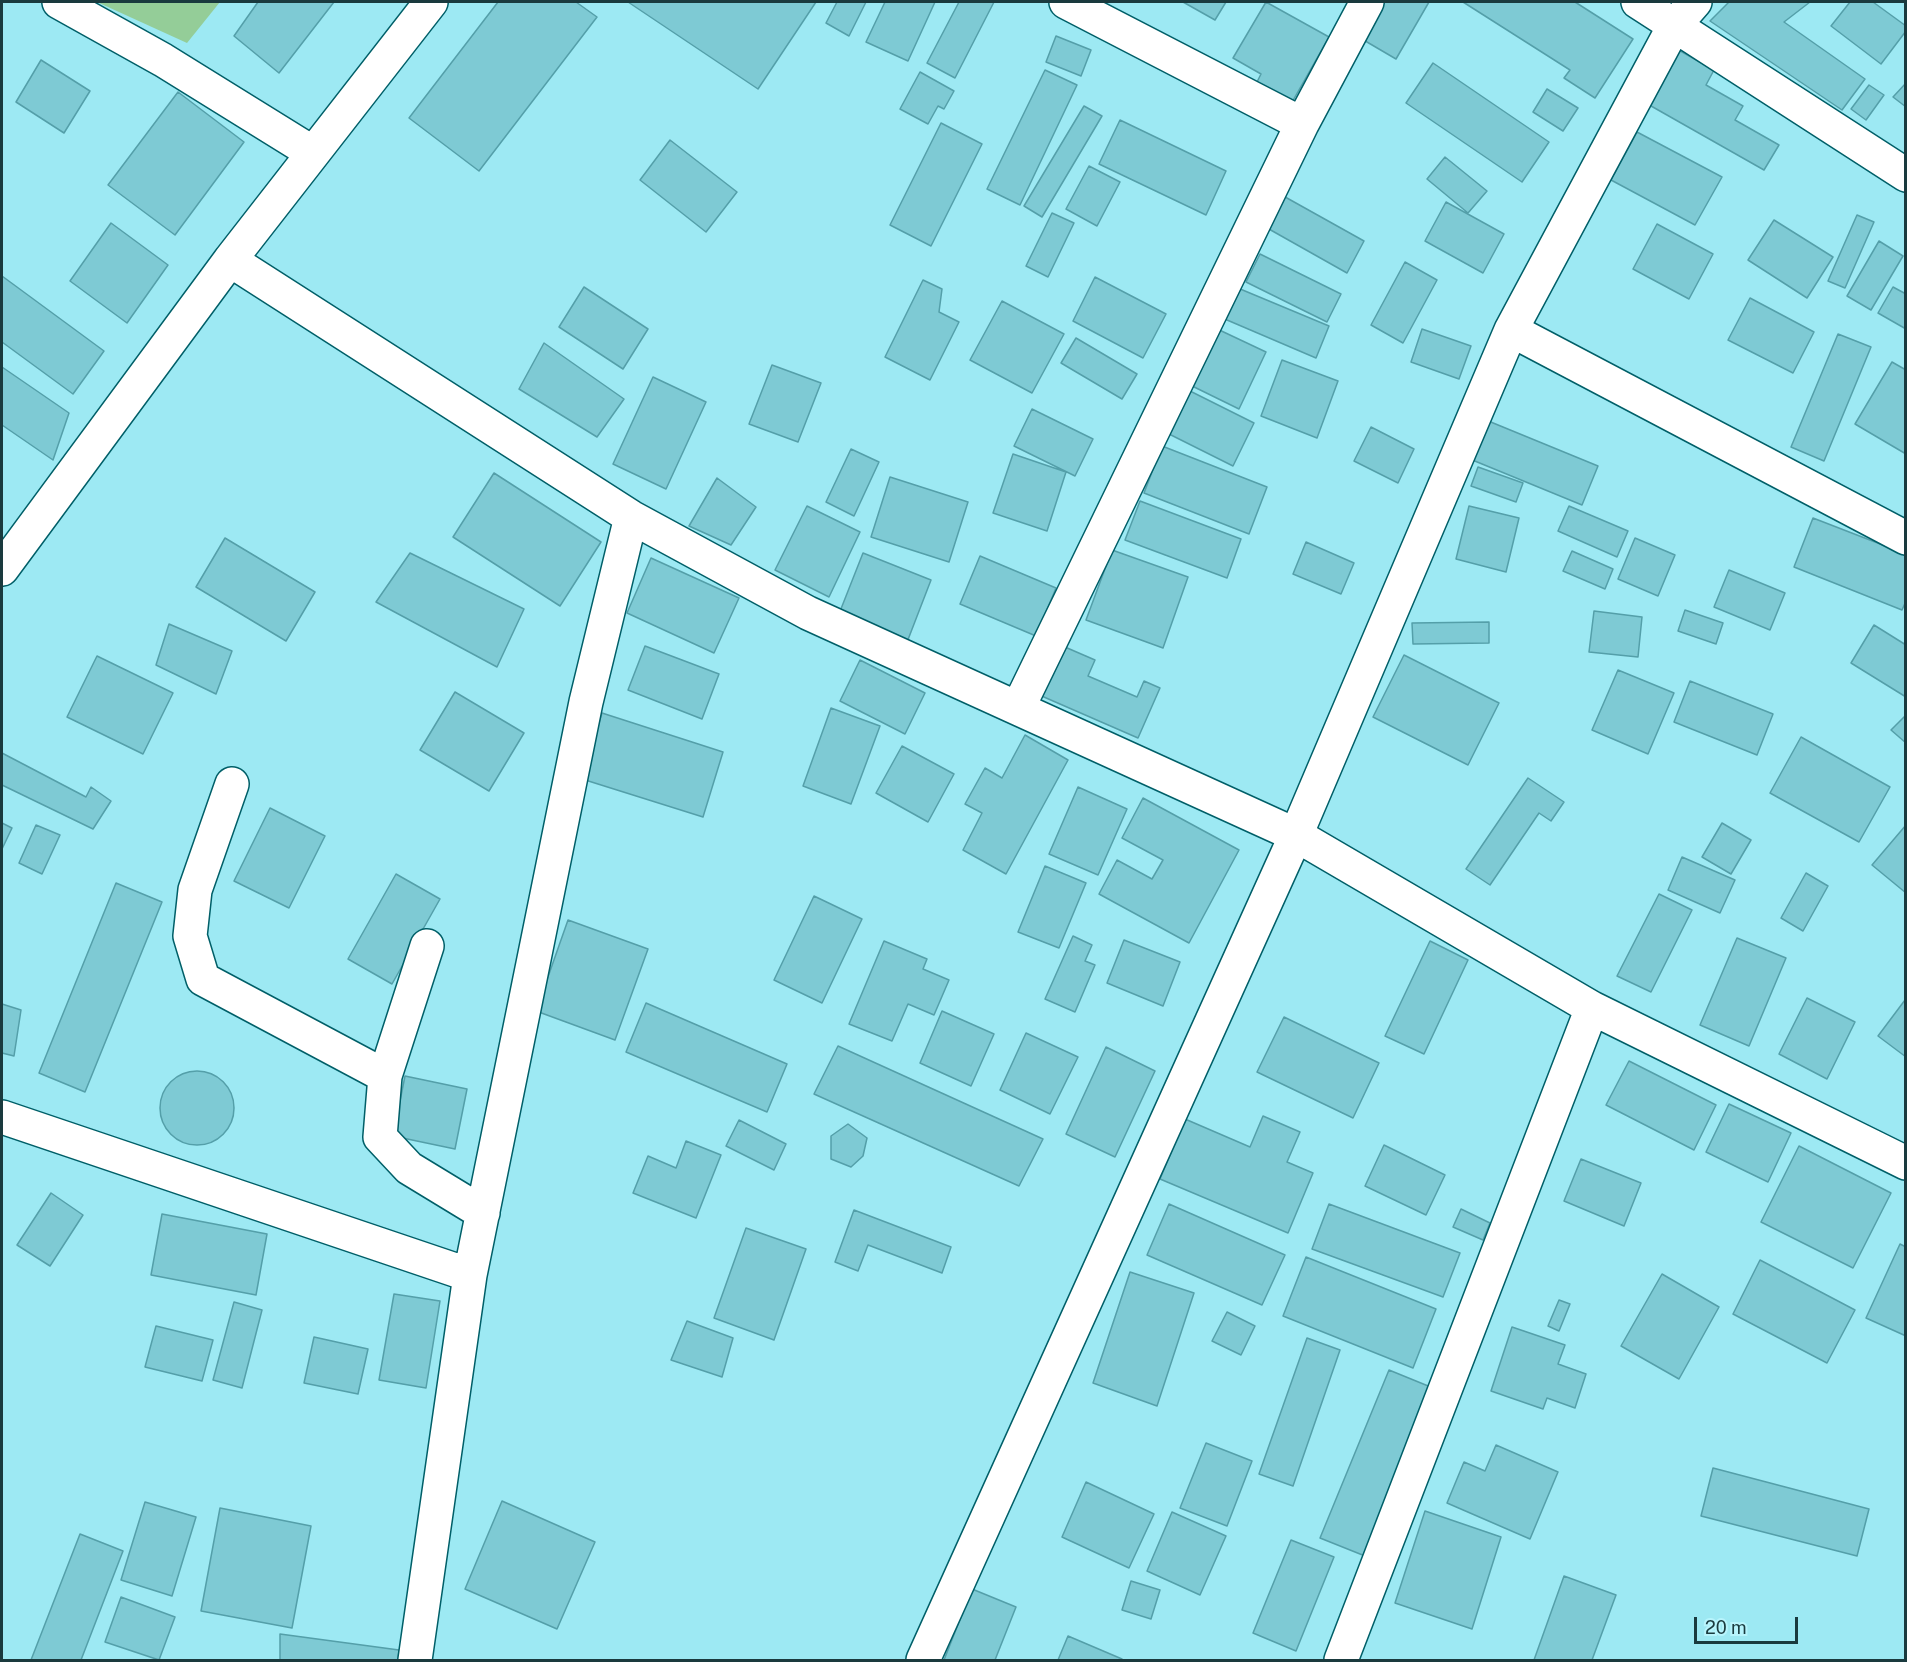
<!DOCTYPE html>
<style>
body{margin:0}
#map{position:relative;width:1907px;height:1662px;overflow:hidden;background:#9de9f3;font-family:"Public Sans",sans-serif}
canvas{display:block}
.frame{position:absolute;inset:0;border:3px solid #1a3a3e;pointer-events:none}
.scale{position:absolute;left:1694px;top:1617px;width:104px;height:27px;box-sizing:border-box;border:3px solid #1a3a3e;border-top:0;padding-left:8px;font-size:18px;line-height:21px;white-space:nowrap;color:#1a3a3e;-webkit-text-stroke:4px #b8f4fc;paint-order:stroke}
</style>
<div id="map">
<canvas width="1907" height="1662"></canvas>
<div class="frame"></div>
<div class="scale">20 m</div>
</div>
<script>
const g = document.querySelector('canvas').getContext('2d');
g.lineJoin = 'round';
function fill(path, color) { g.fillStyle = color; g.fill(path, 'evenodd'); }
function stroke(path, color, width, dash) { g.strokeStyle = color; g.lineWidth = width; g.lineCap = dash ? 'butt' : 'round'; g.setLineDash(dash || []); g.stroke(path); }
const green = new Path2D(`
 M97 2H220L187 43Z`);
const building = new Path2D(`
 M258 2H334L279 73 234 36Z
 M498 2H576L597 17 479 171 409 118Z
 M628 2H816L758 89Z
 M837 2H866L849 36 826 23Z
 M885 2H935L908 61 866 42Z
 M959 2H994L955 78 927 63Z
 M1183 2H1226L1215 20Z
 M1266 2 1329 37 1291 104 1256 84 1261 74 1233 58Z
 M1375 2H1429L1396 59 1355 35Z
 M1463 2H1575L1633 39 1595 98 1564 78 1570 70Z
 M1729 2H1810L1784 22 1865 79 1842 110 1710 21Z
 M1850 2H1873L1906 26V31L1881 64 1831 26Z
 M1056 36 1091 50 1081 76 1046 62Z
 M1675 48 1714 70 1706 85 1743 106 1735 120 1779 145 1764 170 1644 102Z
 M41 60 90 91 64 133 16 102Z
 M1433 63 1549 142 1522 182 1406 103Z
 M1045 70 1077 85 1020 205 987 189Z
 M920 72 954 91 944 109 938 106 928 124 900 109Z
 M1906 83V107L1893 97Z
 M1869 85 1884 95 1866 120 1851 109Z
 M1547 89 1578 108 1563 131 1533 112Z
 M178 92 244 142 175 235 108 185Z
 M1084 106 1102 116 1042 217 1024 206Z
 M1120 120 1226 171 1206 215 1099 164Z
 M941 123 982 144 931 246 890 225Z
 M1637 132 1722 177 1695 225 1611 180Z
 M670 140 737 192 706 232 640 180Z
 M1445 157 1487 191 1468 213 1427 179Z
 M1089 166 1120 182 1097 226 1066 209Z
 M1278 193 1364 241 1347 273 1260 224Z
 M1446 202 1504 234 1483 273 1425 241Z
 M1052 213 1074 223 1048 277 1026 266Z
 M1857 215 1874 222 1845 288 1828 281Z
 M1774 220 1833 257 1807 298 1748 260Z
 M111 223 168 265 127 323 70 281Z
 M1657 224 1713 254 1689 299 1633 269Z
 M1879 241 1903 256 1871 310 1847 296Z
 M1260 254 1341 294 1327 322 1246 282Z
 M1405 262 1437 280 1403 343 1371 325Z
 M2 276 104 351 73 394 2 342Z
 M1095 277 1166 314 1143 358 1073 321Z
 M923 280 942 289 939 312 959 322 930 380 885 357Z
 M1233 286 1329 326 1316 358 1220 317Z
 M584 287 648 329 623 369 559 327Z
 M1893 287 1906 294V329L1878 313Z
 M1750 298 1814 332 1793 373 1728 340Z
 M1002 301 1064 334 1032 393 970 360Z
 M1213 327 1266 352 1239 409 1186 383Z
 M1422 329 1471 346 1459 379 1411 362Z
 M1838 334 1871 347 1824 461 1791 447Z
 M1076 338 1137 374 1122 399 1061 363Z
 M544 343 624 399 597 437 519 389Z
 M1282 360 1338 381 1317 438 1261 416Z
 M1892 362 1906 370V454L1855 424Z
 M772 365 821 383 798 442 749 424Z
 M2 367 69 413 53 460 2 425Z
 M653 377 706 402 666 489 613 464Z
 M1182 387 1254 423 1233 466 1161 430Z
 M1032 409 1093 439 1075 476 1014 446Z
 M1481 418 1598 466 1582 505 1465 457Z
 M1371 427 1414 449 1398 483 1354 461Z
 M1162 446 1267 487 1249 534 1144 493Z
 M851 449 879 462 854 516 826 502Z
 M1013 454 1066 472 1047 531 993 513Z
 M1478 467 1523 483 1516 502 1471 486Z
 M494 473 601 542 560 606 453 537Z
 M890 477 968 502 949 562 871 537Z
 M717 478 756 507 731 545 689 526Z
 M1140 501 1241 539 1227 578 1125 540Z
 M807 506 860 532 829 597 775 570Z
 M1469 506 1519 518 1506 572 1456 559Z
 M1569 506 1628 531 1617 557 1558 531Z
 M1813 518 1906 554V601L1902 610 1794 567Z
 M225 538 315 592 286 641 196 587Z
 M1635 538 1675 555 1658 596 1618 579Z
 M1306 542 1354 563 1341 594 1293 574Z
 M1112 550 1188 577 1163 648 1086 620Z
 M1572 551 1613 569 1605 589 1563 571Z
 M410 553 524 609 497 667 376 602Z
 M863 553 931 580 904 650 835 624Z
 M980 556 1056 588 1036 636 960 604Z
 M651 558 739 598 714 653 627 613Z
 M1729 570 1785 593 1770 630 1714 607Z
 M1685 610 1723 623 1716 644 1678 631Z
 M1594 611 1642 617 1638 657 1589 652Z
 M1489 622V643L1413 644 1412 623Z
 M169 624 232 651 216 694 156 665Z
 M1874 625 1906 645V697L1851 663Z
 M1058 644 1095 660 1088 676 1137 697 1144 681 1160 688 1138 738 1037 694Z
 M645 646 719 674 702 719 628 690Z
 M1404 655 1499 703 1468 765 1373 717Z
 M97 656 173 693 143 754 67 717Z
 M860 660 925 693 905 734 840 701Z
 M1618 670 1674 693 1648 754 1592 730Z
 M1690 681 1773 714 1757 755 1674 722Z
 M455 692 524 733 489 791 420 750Z
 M831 708 880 726 851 804 803 786Z
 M602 713 723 752 703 817 582 779Z
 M1906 715V743L1891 730Z
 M1025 735 1068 760 1006 874 963 850 982 813 965 804 985 768 1002 778Z
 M1801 737 1890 787 1859 842 1770 793Z
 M902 746 954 774 928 822 876 793Z
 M2 753 86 797 91 787 111 801 93 829 2 785Z
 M1528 778 1564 802 1551 821 1539 813 1490 885 1466 869Z
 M1078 787 1127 809 1098 875 1049 854Z
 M1143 798 1239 850 1189 943 1099 894 1117 860 1152 879 1163 860 1122 838Z
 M270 808 325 836 289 908 234 881Z
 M2 823 12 828 2 849Z
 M1722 823 1751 840 1731 874 1702 857Z
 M36 825 60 835 42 874 19 863Z
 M1906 825V893L1872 865Z
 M1682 857 1735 880 1720 913 1668 890Z
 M1045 866 1086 883 1059 948 1018 932Z
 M1806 873 1828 886 1803 931 1781 918Z
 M396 874 440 899 392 984 348 959Z
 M116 883 162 902 85 1092 39 1073Z
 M1659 894 1692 910 1651 992 1617 976Z
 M814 896 862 919 822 1003 774 980Z
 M568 920 648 949 615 1040 536 1011Z
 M1073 936 1092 945 1085 961 1095 965 1075 1012 1045 999Z
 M1737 938 1786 958 1749 1046 1700 1025Z
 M1124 940 1180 962 1163 1006 1107 983Z
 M884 941 927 959 923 969 949 980 934 1015 908 1004 892 1041 849 1024Z
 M1430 941 1468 960 1424 1054 1385 1036Z
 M1807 998 1855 1022 1827 1079 1779 1054Z
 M1905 1000H1906V1057L1878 1036Z
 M646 1003 787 1064 767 1112 626 1052Z
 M2 1004 21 1010 14 1056 2 1053Z
 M942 1011 994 1034 971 1086 920 1063Z
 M1284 1017 1379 1063 1353 1118 1257 1072Z
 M1026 1033 1078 1057 1050 1114 1000 1090Z
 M838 1046 1043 1139 1019 1186 814 1094Z
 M1106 1047 1155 1071 1115 1157 1066 1134Z
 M1629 1061 1716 1105 1694 1150 1606 1105Z
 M160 1108a37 37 0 1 1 74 0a37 37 0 1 1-74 0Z
 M405 1076 467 1089 455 1149 393 1136Z
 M1729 1104 1791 1133 1768 1182 1706 1152Z
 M1263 1116 1300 1132 1287 1162 1313 1173 1288 1233 1160 1179 1185 1119 1250 1147Z
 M739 1120 786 1144 774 1170 726 1146Z
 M848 1124 867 1138 863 1156 851 1167 831 1159V1136Z
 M686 1141 721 1155 696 1218 633 1193 648 1156 676 1168Z
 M1384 1145 1445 1175 1426 1215 1365 1186Z
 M1799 1146 1891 1193 1853 1268 1761 1222Z
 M1581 1159 1641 1183 1624 1226 1564 1201Z
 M51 1193 83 1215 50 1266 17 1245Z
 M1169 1204 1285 1255 1262 1305 1147 1255Z
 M1329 1204 1460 1253 1443 1297 1312 1249Z
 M1461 1209 1490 1223 1483 1240 1453 1227Z
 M854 1210 951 1247 942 1273 868 1245 858 1271 835 1262Z
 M162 1214 267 1234 256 1295 151 1275Z
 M746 1228 806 1249 774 1340 714 1318Z
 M1900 1244 1906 1247V1336L1866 1318Z
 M1306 1257 1436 1309 1413 1368 1283 1316Z
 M1760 1260 1855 1310 1827 1363 1733 1314Z
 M1130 1272 1194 1293 1157 1406 1093 1383Z
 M1662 1274 1719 1307 1679 1379 1621 1346Z
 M394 1294 440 1301 426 1388 379 1380Z
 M1559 1300 1570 1304 1559 1331 1548 1326Z
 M234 1302 262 1310 242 1388 213 1380Z
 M1227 1312 1255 1326 1241 1355 1212 1341Z
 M687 1321 733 1338 722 1377 671 1360Z
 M156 1326 213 1340 202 1381 145 1367Z
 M1512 1327 1565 1345 1558 1364 1586 1374 1575 1408 1547 1398 1543 1409 1491 1391Z
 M314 1337 368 1349 358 1394 304 1383Z
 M1307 1338 1340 1350 1293 1486 1259 1474Z
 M1389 1370 1438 1390 1370 1558 1320 1538Z
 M1206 1443 1252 1461 1227 1526 1180 1508Z
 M1496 1445 1558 1472 1530 1539 1447 1503 1464 1462 1485 1471Z
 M1713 1468 1869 1509 1857 1556 1701 1516Z
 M1086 1482 1154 1514 1129 1568 1062 1537Z
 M502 1501 595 1542 557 1629 465 1589Z
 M145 1502 196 1517 172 1596 121 1580Z
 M220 1508 311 1526 292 1628 201 1611Z
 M1425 1511 1501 1537 1472 1629 1395 1603Z
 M1172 1512 1226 1536 1200 1595 1147 1571Z
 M80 1534 123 1551 81 1660H31Z
 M1291 1540 1334 1557 1296 1651 1253 1633Z
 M1564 1576 1616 1595 1592 1660H1534Z
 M1131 1581 1160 1590 1151 1619 1122 1610Z
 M972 1589 1016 1607 995 1660H944Z
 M121 1597 175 1617 159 1660 105 1642Z
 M280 1634 399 1650 398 1660H280Z
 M1068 1636 1122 1659 1121 1660H1058Z`);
const minor = new Path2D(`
 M59 2 163 60 313 153
 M1066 2 1302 124
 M1638 2 1906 175
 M230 260 631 517 808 613 1296 835 1592 1008 1906 1163
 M1511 330 1906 538
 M2 569 230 260 431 2
 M1018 708 1302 124 1367 2
 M232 784 195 890 190 936 203 979 385 1076
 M427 946 385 1076 380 1137 409 1168 483 1213
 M2 1117 470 1275
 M415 1660 470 1275 586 702 631 517
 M923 1660 1296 835 1511 330 1674 26 1695 2
 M1341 1660 1592 1008`);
fill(green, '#94cd98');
fill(building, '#7ecad4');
stroke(building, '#549fa9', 1.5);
stroke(minor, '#005f68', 36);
stroke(minor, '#fff', 33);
</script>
